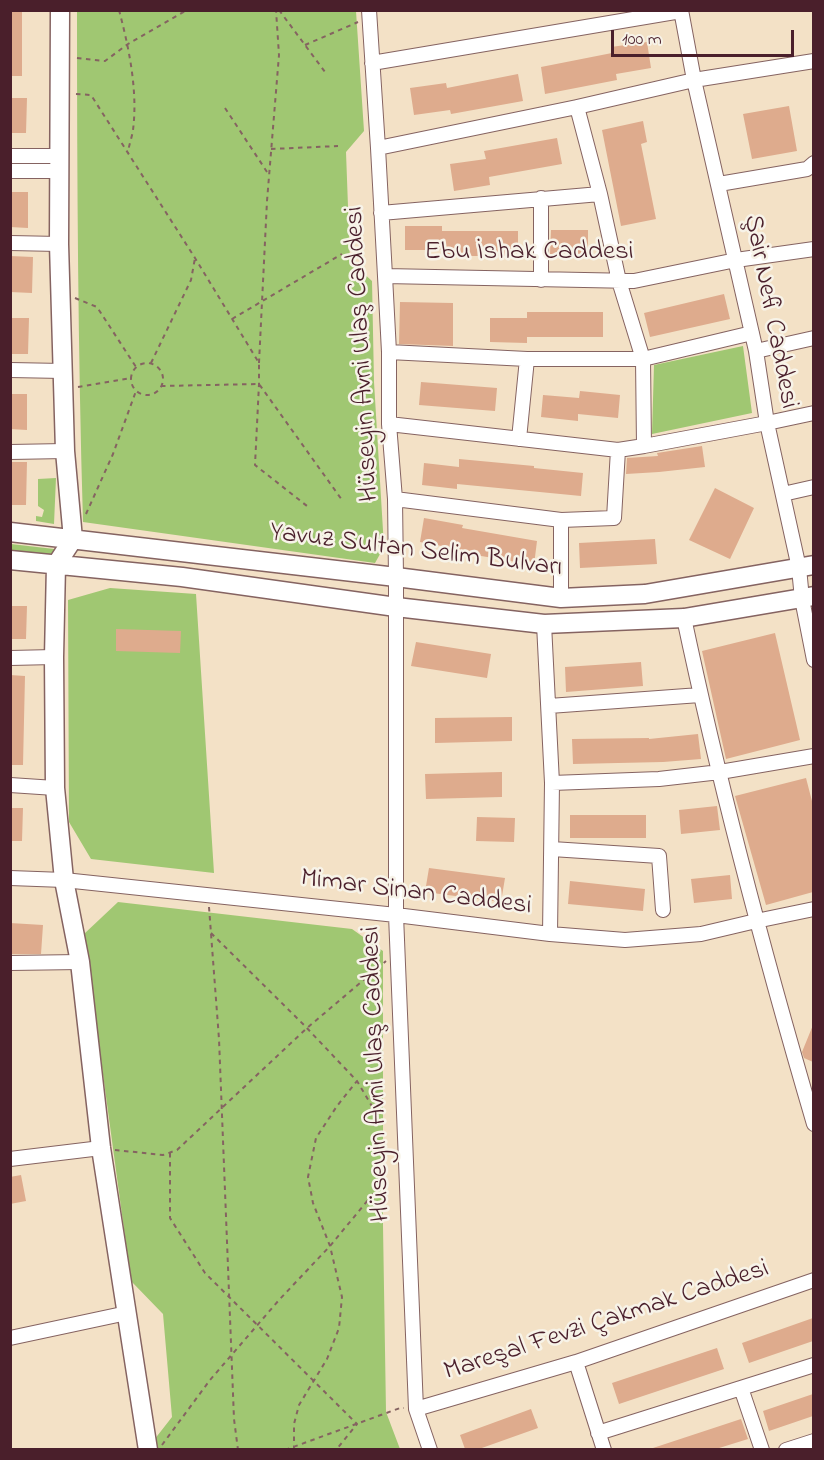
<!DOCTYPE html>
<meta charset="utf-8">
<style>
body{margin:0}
#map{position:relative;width:824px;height:1460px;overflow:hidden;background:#f3e1c6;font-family:"Indie Flower",sans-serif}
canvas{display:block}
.frame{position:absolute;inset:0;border:12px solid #4a1f2b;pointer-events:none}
.scale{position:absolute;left:611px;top:30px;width:183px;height:27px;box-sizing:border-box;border:3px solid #4a1f2b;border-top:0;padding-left:8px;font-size:18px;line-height:21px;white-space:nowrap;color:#4a1f2b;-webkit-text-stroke:4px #f7f3e8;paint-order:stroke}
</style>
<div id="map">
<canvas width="824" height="1460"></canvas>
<div class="frame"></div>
<div class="scale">100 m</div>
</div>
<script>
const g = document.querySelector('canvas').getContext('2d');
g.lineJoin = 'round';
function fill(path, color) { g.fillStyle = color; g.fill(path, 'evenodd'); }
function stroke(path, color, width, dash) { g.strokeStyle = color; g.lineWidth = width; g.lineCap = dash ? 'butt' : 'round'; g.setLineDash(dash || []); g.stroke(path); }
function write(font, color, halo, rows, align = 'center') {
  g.font = font + ' "Indie Flower",sans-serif'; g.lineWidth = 5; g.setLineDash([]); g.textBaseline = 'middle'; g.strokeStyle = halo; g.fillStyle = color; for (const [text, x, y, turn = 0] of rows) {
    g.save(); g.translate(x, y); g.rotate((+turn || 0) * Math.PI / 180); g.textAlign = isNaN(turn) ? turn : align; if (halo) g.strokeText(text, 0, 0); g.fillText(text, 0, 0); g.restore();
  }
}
const green = new Path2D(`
 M77 11H356L364 131 346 152 350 261 372 281 374 382 384 547 375 563 83 522C78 351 77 181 77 11Z
 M743 346 752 413 652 434 654 365Z
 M56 478 54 524 36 521V516L42 517 44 510 38 506V479Z
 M11 544 54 549V558L11 552Z
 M110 588 196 594 214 873 91 859 69 822 68 600Z
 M118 902 352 929 383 951V1226L386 1412 400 1449H156L154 1440 172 1417 163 1314 131 1281 84 934Z`);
const building = new Path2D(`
 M10 10H22V76H10Z
 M647 42 651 68 616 74 617 80 545 94 541 67 612 53 611 47Z
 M518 74 523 101 451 114 450 110 414 115 410 88 446 83 447 88Z
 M10 98H27L26 133H10Z
 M789 106 797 151 752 159 743 114Z
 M643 121 647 142 641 144 656 219 621 226 602 130Z
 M557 138 562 164 489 177 490 185 454 191 450 164 486 159 484 151Z
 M10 192H28V228L10 227Z
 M405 226H442V231H518V256H443L442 250H405Z
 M551 230H588V254H550Z
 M10 256 33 257 32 293 10 292Z
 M724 294 730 319 650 337 644 313Z
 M400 302 453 303V346L399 344Z
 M527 312H603V337H527V343L490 342V318H527Z
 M10 318H29L28 354H10Z
 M421 382 497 388 495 411 419 405Z
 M580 391 620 395 618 418 578 414V421L541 417 543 395 579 398Z
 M10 394H27V430L10 429Z
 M702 446 705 467 659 472 626 474 627 458 658 456 657 453Z
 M459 459 534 466V468L583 473 581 496 457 484V489L422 485 424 463 459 467Z
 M10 462H27L26 505H10Z
 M715 488 754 508 730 559 689 540Z
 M424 518 463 525 462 528 537 541 534 565 458 552V549L420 542Z
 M655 539 657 564 580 568 579 543Z
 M10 606H27L26 639H10Z
 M116 629 181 631 180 653 116 651Z
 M775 633 800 740 726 759 702 651Z
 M416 642 491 654 487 678 411 666Z
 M641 662 643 686 566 692 565 667Z
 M10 675 25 676 23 765H10Z
 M512 717V741L435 743V718Z
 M698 734 701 759 663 762 573 764 572 739 649 738V739Z
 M502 772V797L426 799 425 774Z
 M806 778 813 805V892L766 905 735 796Z
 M717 806 720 830 681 834 679 810Z
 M10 808H23L22 841H10Z
 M570 815H646V838H570Z
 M477 817 515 818 514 842 476 841Z
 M429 868 505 878 501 902 425 892Z
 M730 875 732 899 694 903 691 879Z
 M570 881 645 889 643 911 568 904Z
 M10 923 43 925 41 954H10Z
 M813 1025V1062L804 1058 802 1052Z
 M21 1175 26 1201 10 1204V1177Z
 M813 1318V1341L749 1363 742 1343Z
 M717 1348 724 1369 619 1404 612 1383Z
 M813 1394V1416L769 1431 763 1411Z
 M531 1409 538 1428 479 1449H465L460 1435Z
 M741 1419 748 1439 716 1449H653V1448Z`);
const path = new Path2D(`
 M119 10C129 48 138 91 133 130 132 137 129 145 128 152
 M279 10 325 72
 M305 45 358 22
 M77 58 105 61 128 44 187 10
 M76 94 91 95 195 258 259 363V384L255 465 307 506
 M225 108 269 175
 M271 149 338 146
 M75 298 97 307 136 367
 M232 319 342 254
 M131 379a16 16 0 1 1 32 0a16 16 0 1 1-32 0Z
 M151 363 191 280 195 258
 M259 363 267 201 279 55 276 10
 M161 386 259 384 342 500
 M78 387 131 378
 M86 514 113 454 136 391
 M209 907 219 1039 234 1419 238 1450
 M211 933 304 1025 357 1081 379 1118
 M115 1150 163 1155 177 1150 307 1028 386 961
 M170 1153V1218L205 1273 357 1424 336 1450
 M162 1445 210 1380 279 1300 330 1246 378 1188
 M285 1450 400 1408H404
 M294 1450V1424L299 1405 327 1359 339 1328 342 1297 330 1246 313 1203 308 1177 316 1138 337 1106 357 1081`);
const minor = new Path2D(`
 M369 10 378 148 385 276 389 352V424L395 499 396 577V915L416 1409 430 1450
 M681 10 694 80 756 351 767 423 799 568 802 599 814 660
 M372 63 681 11
 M378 148 577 107 694 80 814 61
 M10 156H59
 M10 171H59
 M719 184 807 169 814 163
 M541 198V280
 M381 213 600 194
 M10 243 59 244
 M385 276 634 281 736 260 814 249
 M756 351 814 338
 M389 352 527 359H643L619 281 600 194 577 107
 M10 370 63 371
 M389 424 618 450 644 446 643 359 752 333
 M519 439 527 359
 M644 446 767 423 814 413
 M10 452 65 451
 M783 494 814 487
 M395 499 561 520 614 518 618 450
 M561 598V520
 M684 618C720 788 765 957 814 1124
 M544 624 552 783 550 934
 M10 658 54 657
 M549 706 700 695
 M552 783 659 779 720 772 814 756
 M10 785 55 788
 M552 849 659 856 663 910
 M10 878 64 880 396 915 550 934 625 940 701 934 756 921 814 909
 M10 963 80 962
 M10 1159 101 1148
 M10 1338 127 1313
 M576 1362 604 1450
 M741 1388 762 1450
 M416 1409 576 1362 814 1280
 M598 1433 814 1365
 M786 1450 814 1441`);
const major = new Path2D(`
 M60 10 59 244 65 451 73 539 56 565 54 657 55 788 64 880 80 962 101 1148 148 1450
 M10 532 396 577 561 598 645 594 814 565
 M10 560 182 577 396 607 544 624 684 618 814 596`);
const streetNames = [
 ["Ebu İshak Caddesi",529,254],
 ["Şair Nefi Caddesi",769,312,79],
 ["Hüseyin Avni Ulaş Caddesi",364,354,-93],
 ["Yavuz Sultan Selim Bulvarı",416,552,7],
 ["Mimar Sinan Caddesi",416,894,7],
 ["Hüseyin Avni Ulaş Caddesi",378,1074,-92],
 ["Mareşal Fevzi Çakmak Caddesi",607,1322,-18]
];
fill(green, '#a0c772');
fill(building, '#deab8d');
stroke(minor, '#856361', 16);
stroke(major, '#856361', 21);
stroke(path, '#856361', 2, [4.5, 4.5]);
stroke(minor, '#fff', 14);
stroke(major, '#fff', 18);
write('27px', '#4a1f2b', '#f7f3e8', streetNames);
</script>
